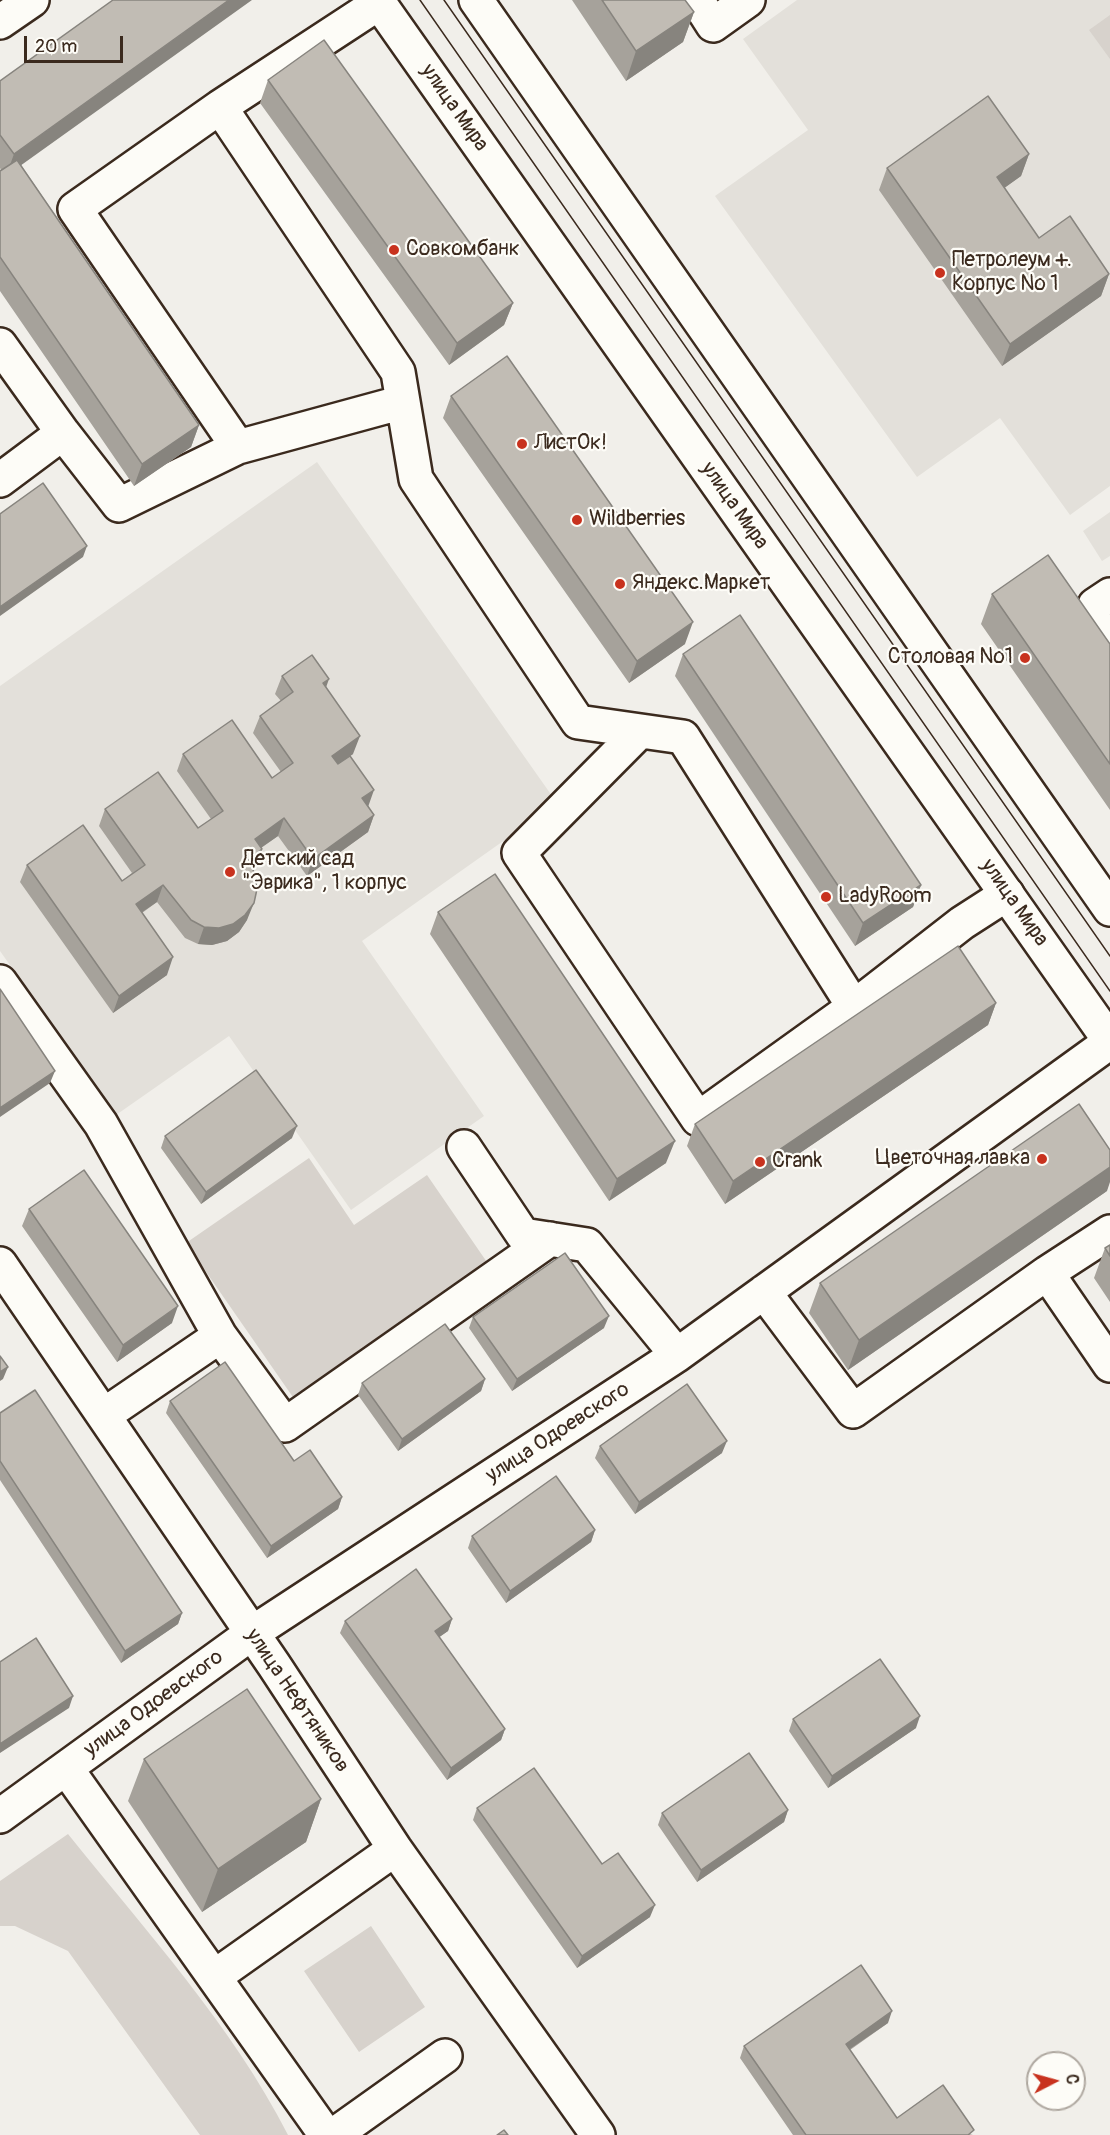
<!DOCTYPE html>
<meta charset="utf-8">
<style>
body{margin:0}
#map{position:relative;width:1110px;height:2135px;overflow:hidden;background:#f1efea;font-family:Pangolin,sans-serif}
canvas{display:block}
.north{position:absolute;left:1026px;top:2051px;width:60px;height:60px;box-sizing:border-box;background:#fdfcf7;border:2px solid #afa8a0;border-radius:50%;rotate:84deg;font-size:16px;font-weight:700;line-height:24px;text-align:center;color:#3b2a1e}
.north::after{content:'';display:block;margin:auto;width:21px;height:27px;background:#c8321e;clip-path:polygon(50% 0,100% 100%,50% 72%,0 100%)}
.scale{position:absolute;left:24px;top:36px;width:99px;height:27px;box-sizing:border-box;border:3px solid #3b2a1e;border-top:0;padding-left:8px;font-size:18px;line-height:21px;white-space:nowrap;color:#3b2a1e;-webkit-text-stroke:4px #fdfcf7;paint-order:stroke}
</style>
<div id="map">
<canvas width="1110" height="2135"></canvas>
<div class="north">С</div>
<div class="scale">20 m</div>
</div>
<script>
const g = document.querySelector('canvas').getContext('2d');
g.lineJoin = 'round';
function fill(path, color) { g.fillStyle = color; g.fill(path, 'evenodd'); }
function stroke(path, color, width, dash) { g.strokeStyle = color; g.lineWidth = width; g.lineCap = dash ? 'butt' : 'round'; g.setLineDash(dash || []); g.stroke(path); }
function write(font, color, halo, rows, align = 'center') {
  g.font = font + ' Pangolin,sans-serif'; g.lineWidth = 4.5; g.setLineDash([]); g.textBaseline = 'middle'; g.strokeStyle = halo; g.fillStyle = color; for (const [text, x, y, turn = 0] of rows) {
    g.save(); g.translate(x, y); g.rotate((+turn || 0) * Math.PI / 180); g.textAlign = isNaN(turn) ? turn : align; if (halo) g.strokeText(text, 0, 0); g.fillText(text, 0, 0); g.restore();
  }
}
const built = new Path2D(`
 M797 0H1110V486L1070 515 1000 418 917 477 715 196 808 130 743 39Z
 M317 462 557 803 362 941 484 1116 351 1210 229 1036 116 1115 0 951V686Z
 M1110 512V556L1102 561 1083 531Z`);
const green = new Path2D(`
 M1110 15V59L1089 30Z
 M309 1158 354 1225 427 1175 491 1268 297 1403 186 1243Z
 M68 1834C145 1930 232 2025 288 2135H200L68 1951 15 1926H0V1881Z
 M371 1926 425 2007 359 2052 304 1971Z`);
const minor = new Path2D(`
 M697 0 713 25 748 0
 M379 3 220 107 398 372 416 479 578 722 683 737 854 1007 962 923 1007 894
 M0 22 32 0
 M220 107 75 209 238 447 403 402
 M0 345 63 433 119 505 238 447
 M0 480 63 433
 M1110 595 1095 605 1110 629
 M640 731 519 853 698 1119 854 1007
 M0 982 101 1124 220 1336 104 1415
 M464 1147 523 1235 587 1245 677 1355
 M1110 1232 1047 1273 1110 1365
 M0 1264 274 1665 395 1849 598 2135
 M764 1292 853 1411 1047 1273
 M220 1336 285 1425 550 1239
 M66 1768 214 1977 395 1849
 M0 1816 252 1633 677 1355 1110 1042
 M214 1977 326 2135
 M334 2135 445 2056`);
const major = new Path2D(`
 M377 0 1110 1041
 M476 0 1110 909`);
const tram = new Path2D(`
 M420 0 1110 991
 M444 0 1110 956`);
const wall = new Path2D(`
 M572 0H685L694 12 683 42 626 81Z
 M268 80 513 303 504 325 449 365 260 103Z
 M0 81 21 165 199 425 191 447 134 486 0 291V171L1 170 0 168Z
 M1029 154 1021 176 1004 188 1039 238 1109 274 1101 296 1002 366 879 190 887 168Z
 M451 396 685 644 629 683 443 418Z
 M992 594 1110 644V810L981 624Z
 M683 654 921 885 913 907 855 946 675 676Z
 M282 676 326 688 353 754 350 756 368 806 374 815 368 832 307 876 278 836 261 848 262 849 256 867 253 869 247 920 239 932 227 941 212 945 198 944 185 938 157 902 142 913 167 975 113 1013 20 882 27 865 122 881 132 873 99 826 105 809 198 828 211 819 177 771 183 754 272 778 281 772 253 733 260 716 281 701 275 694Z
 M438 912 666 1163 609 1201 430 934Z
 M996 1003 988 1025 725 1204 687 1146 695 1124Z
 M165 1136 292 1138 201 1204 161 1148Z
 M1107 1191 848 1370 809 1313 820 1283Z
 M29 1209 172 1323 117 1362 22 1226Z
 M1110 1245V1302L1094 1278 1105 1248Z
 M473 1317 604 1328 512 1391 469 1328Z
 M485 1379 481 1391 398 1451 358 1395 362 1383Z
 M170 1401 294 1461 342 1497 338 1509 267 1558 166 1413Z
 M0 1413 182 1613 178 1624 121 1663 0 1480Z
 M600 1446 722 1453 635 1514 595 1458Z
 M595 1530 591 1542 506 1603 468 1548 472 1536Z
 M452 1619 448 1631 439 1637 505 1729 501 1740 447 1780 340 1633 345 1621Z
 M793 1719 916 1728 828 1788 789 1731Z
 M144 1759 321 1799 306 1842 202 1912 128 1801Z
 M477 1808 602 1864 650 1917 577 1968 473 1820Z
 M788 1810 784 1822 697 1882 658 1825 662 1813Z
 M888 2023 850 2050 897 2118 973 2135H793L740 2058 744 2046Z`);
const shadedWall = new Path2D(`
 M229 0H252L6 176 14 154Z
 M694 12 683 42 626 81 636 51Z
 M1029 154 1021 176 989 199 997 177Z
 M1109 274 1101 296 1002 366 1010 344Z
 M513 303 504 325 449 365 457 343Z
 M199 425 191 447 134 486 142 464Z
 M87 546 83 557 0 616V607Z
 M693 622 685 644 629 683 637 661Z
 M329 679 323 696V683Z
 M360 736 353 754 326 773 332 756Z
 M374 790 368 807 362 798Z
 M374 815 368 832 307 876 313 859Z
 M284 818 278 836 249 856 255 839Z
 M262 849 256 867 242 877 248 860Z
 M163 885 157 902 129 921 136 904Z
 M921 885 913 907 855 946 863 923Z
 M254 903 247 920 239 932 227 941 212 945 198 944 204 927Z
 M173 957 167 975 113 1013 119 996Z
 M996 1003 988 1025 725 1204 733 1181Z
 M55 1071 50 1083 0 1117V1108Z
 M297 1126 292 1138 201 1204 206 1192Z
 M675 1141 666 1163 609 1201 617 1179Z
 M1110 1167V1182L1107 1191 848 1370 859 1340Z
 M178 1306 172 1323 117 1362 123 1345Z
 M609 1316 604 1328 512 1391 517 1379Z
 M8 1367 3 1379 0 1381V1372Z
 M485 1379 481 1391 398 1451 402 1439Z
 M727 1441 722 1453 635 1514 639 1502Z
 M342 1497 338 1509 267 1558 271 1546Z
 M595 1530 591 1542 506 1603 510 1591Z
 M182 1613 178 1624 121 1663 125 1651Z
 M452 1619 448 1631 431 1643 435 1631Z
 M73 1696 69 1708 0 1753V1744Z
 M920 1716 916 1728 828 1788 832 1776Z
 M505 1729 501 1740 447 1780 451 1768Z
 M321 1799 306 1842 202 1912 218 1869Z
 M788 1810 784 1822 697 1882 701 1870Z
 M655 1905 650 1917 577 1968 582 1956Z
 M892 2011 888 2023 841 2055 846 2044Z`);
const building = new Path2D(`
 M113 0H229L14 154 0 135V81Z
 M602 0H685L694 12 636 51Z
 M324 40 513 303 457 343 268 80Z
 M988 96 1029 154 997 177 1039 238 1070 216 1109 274 1010 344 887 168Z
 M17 160 199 425 142 464 0 257V171Z
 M507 356 693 622 637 661 451 396Z
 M43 483 87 546 0 607V514Z
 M1048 555 1110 644V764L992 594Z
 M740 615 921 885 863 923 683 654Z
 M312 655 329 679 323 683 360 736 332 756 338 764 350 756 374 790 362 798 374 815 313 859 284 818 255 839 262 849 248 860 255 874 257 889 254 903 245 915 233 924 219 928 204 927 191 920 163 885 136 904 173 957 119 996 27 865 83 825 122 881 145 865 105 809 158 772 198 828 223 811 183 754 232 720 272 778 293 763 260 716 293 692 282 676Z
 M495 874 675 1141 617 1179 438 912Z
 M958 946 996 1003 733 1181 695 1124Z
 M0 989 55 1071 0 1108Z
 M256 1070 297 1126 206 1192 165 1136Z
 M1079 1104 1110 1150V1167L859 1340 820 1283Z
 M84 1170 178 1306 123 1345 29 1209Z
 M1110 1245V1256L1105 1248Z
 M565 1253 609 1316 517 1379 473 1317Z
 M445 1324 485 1379 402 1439 362 1383Z
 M0 1356 8 1367 0 1372Z
 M225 1362 294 1461 310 1450 342 1497 271 1546 170 1401Z
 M687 1384 727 1441 639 1502 600 1446Z
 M35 1390 182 1613 125 1651 0 1461V1413Z
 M556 1476 595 1530 510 1591 472 1536Z
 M416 1569 452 1619 435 1631 505 1729 451 1768 345 1621Z
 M36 1638 73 1696 0 1744V1662Z
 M880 1659 920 1716 832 1776 793 1719Z
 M247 1689 321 1799 218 1869 144 1759Z
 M749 1753 788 1810 701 1870 662 1813Z
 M534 1768 602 1864 618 1853 655 1905 582 1956 477 1808Z
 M861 1965 892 2011 846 2044 897 2118 943 2085 974 2130 968 2135H806L744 2046Z
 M504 2130 508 2135H497Z`);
const markers = [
 [394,250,6,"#c8321e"],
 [940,273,6,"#c8321e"],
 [522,444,6,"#c8321e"],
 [577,520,6,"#c8321e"],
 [620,584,6,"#c8321e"],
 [1025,658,6,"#c8321e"],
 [230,872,6,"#c8321e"],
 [826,897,6,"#c8321e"],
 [1042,1159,6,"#c8321e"],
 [760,1162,6,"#c8321e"]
];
const streetNames = [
 ["улица Мира",454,108,55],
 ["улица Мира",734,506,55],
 ["улица Мира",1014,903,55],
 ["улица Одоевского",558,1433,-33],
 ["улица Нефтяников",297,1701,56],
 ["улица Одоевского",154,1704,-36]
];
const poiNames = [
 ["Совкомбанк",406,250],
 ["Петролеум +.",952,261],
 ["Корпус № 1",952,285],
 ["ЛистОк!",534,444],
 ["Wildberries",589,520],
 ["Яндекс.Маркет",632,584],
 ["Столовая №1",1013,658,"right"],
 ["Детский сад",242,860],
 ["\"Эврика\", 1 корпус",242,884],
 ["LadyRoom",838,897],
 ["Цветочная лавка",1030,1159,"right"],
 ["Crank",772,1162]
];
fill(built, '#e3e0da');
fill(green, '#d7d2cc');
stroke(minor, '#3b2a1e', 38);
stroke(major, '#3b2a1e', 38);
stroke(minor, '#fdfcf7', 33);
stroke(major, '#fdfcf7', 33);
stroke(tram, '#3b2a1e', 1.5);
fill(wall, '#a6a29b');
fill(shadedWall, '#87847e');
fill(building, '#c1bcb4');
stroke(building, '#87847e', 1.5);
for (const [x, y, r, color] of markers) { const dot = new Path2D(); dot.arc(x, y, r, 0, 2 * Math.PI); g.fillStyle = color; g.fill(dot); stroke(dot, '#fdfcf7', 2); }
write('21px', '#3b2a1e', '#fdfcf7', streetNames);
write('21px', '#3b2a1e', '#fdfcf7', poiNames, 'left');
</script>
